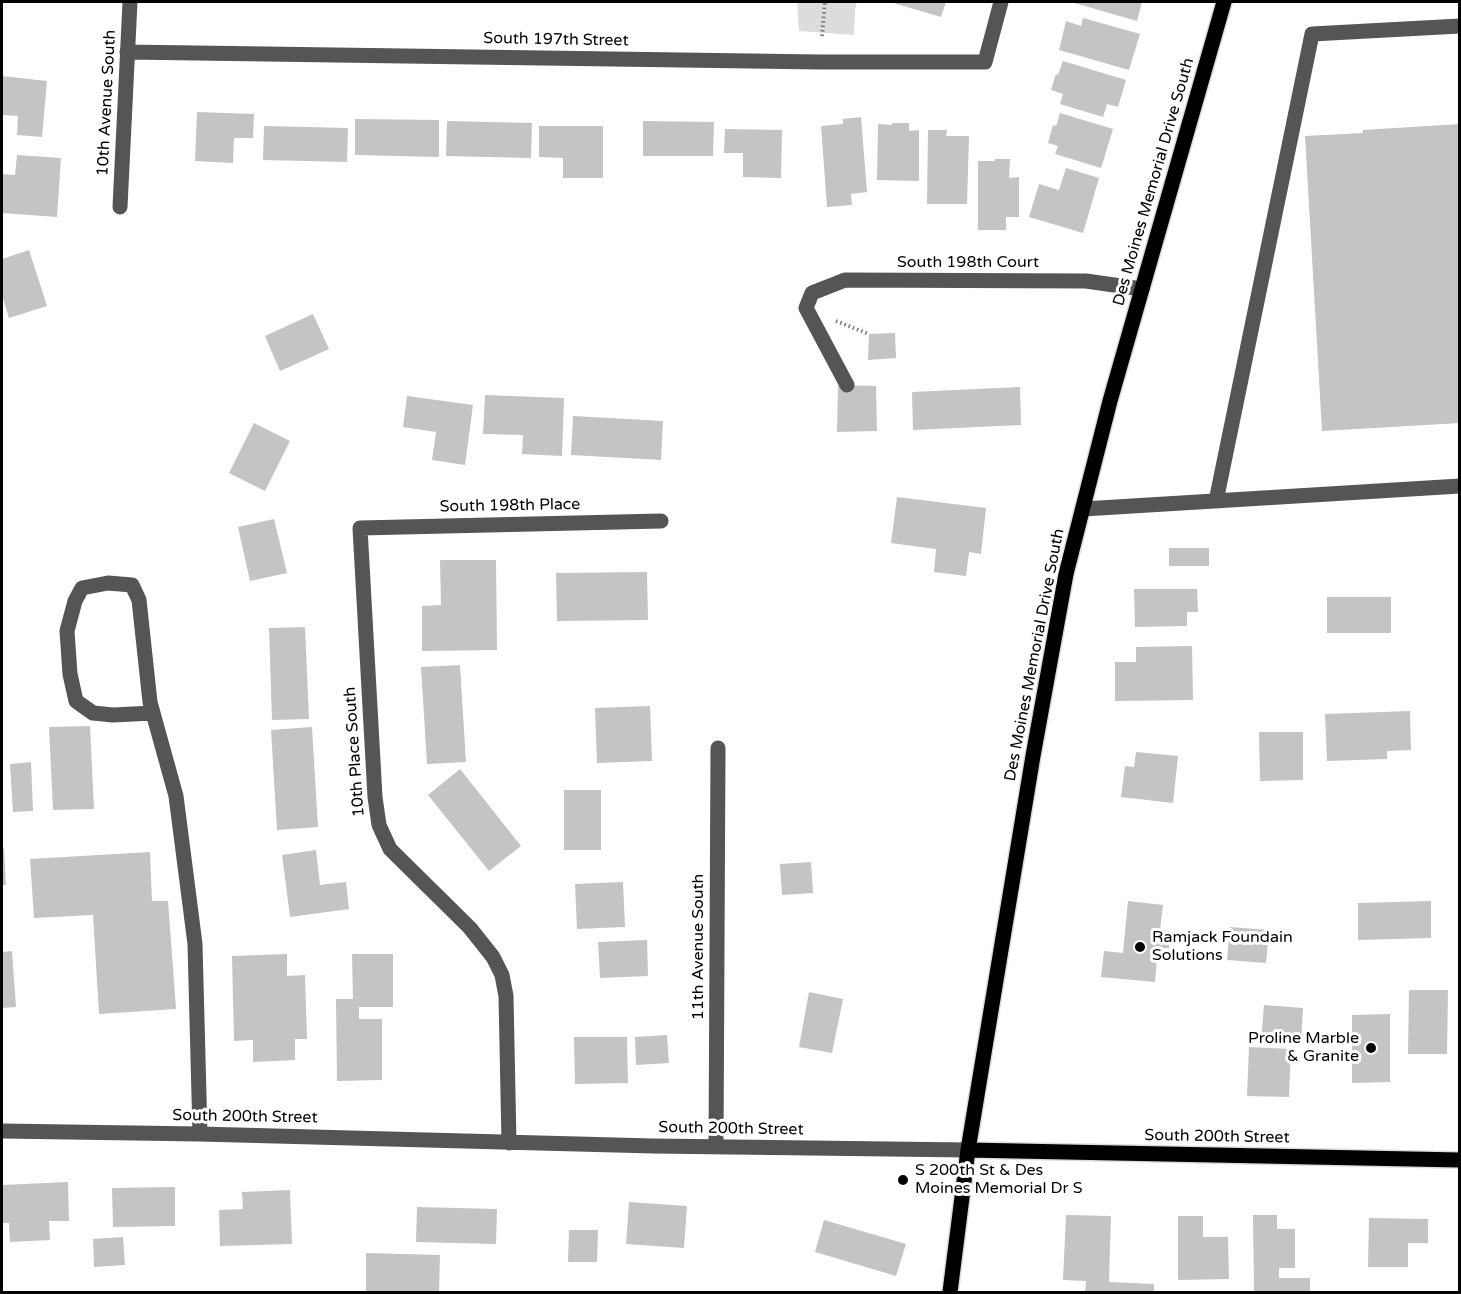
<!DOCTYPE html>
<style>
body{margin:0}
#map{position:relative;width:1461px;height:1294px;overflow:hidden;background:#fff;font-family:"Varela Round",sans-serif}
canvas{display:block}
.frame{position:absolute;inset:0;border:3px solid #000;pointer-events:none}
</style>
<div id="map">
<canvas width="1461" height="1294"></canvas>
<div class="frame"></div>
</div>
<script>
const g = document.querySelector('canvas').getContext('2d');
g.lineJoin = 'round';
function fill(path, color) { g.fillStyle = color; g.fill(path, 'evenodd'); }
function stroke(path, color, width, dash) { g.strokeStyle = color; g.lineWidth = width; g.lineCap = dash ? 'butt' : 'round'; g.setLineDash(dash || []); g.stroke(path); }
function write(font, color, halo, rows, align = 'center') {
  g.font = font + ' "Varela Round",sans-serif'; g.lineWidth = 6; g.setLineDash([]); g.textBaseline = 'middle'; g.strokeStyle = halo; g.fillStyle = color; for (const [text, x, y, turn = 0] of rows) {
    g.save(); g.translate(x, y); g.rotate((+turn || 0) * Math.PI / 180); g.textAlign = isNaN(turn) ? turn : align; if (halo) g.strokeText(text, 0, 0); g.fillText(text, 0, 0); g.restore();
  }
}
const green = new Path2D(`
 M797 2H857L855 10 854 35 799 31Z`);
const building = new Path2D(`
 M890 2H946L941 17Z
 M1071 2H1142L1137 21Z
 M1083 18 1140 34 1129 70 1059 50 1066 21 1081 26Z
 M1063 61 1126 80 1118 107 1107 104 1103 117 1060 104 1063 94 1051 90 1056 74 1058 75Z
 M2 76 47 81 42 137 17 135 18 116 2 115Z
 M197 112 254 114 253 138H234L233 163 195 161Z
 M1060 113 1113 129 1101 168 1055 154 1058 146 1048 143 1053 125 1056 126Z
 M861 117 867 192 851 194 852 205 827 207 821 126 843 124V119Z
 M355 119 439 120V157L355 155Z
 M447 121 532 123 531 158 446 156Z
 M643 121 714 122 713 156H643Z
 M892 123H909V131L919 130V181L877 180 878 124 892 125Z
 M1460 124V423L1322 431 1305 136 1363 133V130Z
 M264 126 348 128 347 162 263 160Z
 M539 126H603V178H563V158L539 157Z
 M725 129 782 130 781 178 743 177V153H724Z
 M928 130H947L946 136H969L967 204H927Z
 M17 155 61 158 57 217 2 213V174L15 175Z
 M995 159H1010L1009 178 1019 177V217H1006V230H978V161H995Z
 M1066 168 1099 178 1083 233 1029 217 1039 184 1059 190Z
 M29 250 47 306 9 318 2 295V259Z
 M313 314 329 349 280 371 265 336Z
 M895 333 896 358 868 360 869 334Z
 M838 385 876 386 877 431 837 432Z
 M1020 387 1021 425 913 430 912 392Z
 M485 395 564 398 562 456 522 454 523 435 483 434Z
 M407 396 473 405 465 465 432 460 436 432 403 427Z
 M573 416 663 421 661 460 571 455Z
 M254 423 290 441 265 491 229 473Z
 M897 497 986 508 981 554 969 552 966 576 934 572 936 549 891 543Z
 M274 519 287 573 250 581 238 527Z
 M1169 548H1209V566H1169Z
 M440 560H496L497 650 422 651V606L441 605Z
 M647 572 648 620 557 621 556 573Z
 M1134 589H1197L1198 612H1187V626L1135 627Z
 M1327 597H1391V633H1327Z
 M305 627 309 719 272 720 269 628Z
 M1192 646 1193 700 1115 701V662H1136V647Z
 M460 665 466 762 427 764 421 667Z
 M650 706 652 761 597 763 595 708Z
 M1410 711 1411 750 1387 751V759L1327 761 1325 714Z
 M90 726 94 809 53 810 49 727Z
 M312 727 318 827 277 830 271 730Z
 M1259 732H1303V780L1260 781Z
 M1136 752 1178 756 1173 803 1121 797 1125 766 1134 767Z
 M31 762 33 811 13 812 10 764Z
 M460 769 521 846 489 871 428 795Z
 M564 790H601V850H564Z
 M4 848 6 885H2V849Z
 M316 850 320 885 346 882 349 909 290 917 282 855Z
 M150 852 152 901H168L176 1009 99 1014 93 915 34 918 30 859Z
 M811 862 813 893 782 895 780 864Z
 M623 882 625 927 577 929 575 884Z
 M1128 901 1163 905 1160 930 1170 931 1169 948H1158L1155 982 1101 977 1104 951 1123 953Z
 M1431 901V938L1358 940V903Z
 M1230 927 1269 930 1266 963 1227 960Z
 M647 940 648 976 600 978 598 942Z
 M12 951 16 1007 2 1008V952Z
 M287 954V976L305 975 307 1039H295V1060L253 1062V1040L234 1041 232 956Z
 M352 954H393V1007H359V1019H382V1080L337 1081 336 999H353Z
 M1409 990H1448L1447 1054H1408Z
 M809 992 843 999 832 1053 799 1047Z
 M1264 1005 1303 1008 1301 1044 1261 1041Z
 M1390 1014V1082L1352 1083V1015Z
 M667 1035 669 1063 636 1065 635 1037Z
 M574 1037H627L628 1083 575 1084Z
 M1249 1047 1291 1049 1289 1097 1247 1096Z
 M68 1182 69 1221H49L50 1240 10 1242 9 1223H2V1185Z
 M175 1187V1226L113 1227 112 1188Z
 M290 1190 292 1244 220 1246 219 1210 243 1209 242 1192Z
 M629 1202 687 1206 684 1248 626 1244Z
 M417 1207 497 1209 496 1244 416 1242Z
 M1066 1215 1111 1216 1109 1282 1154 1284V1292H1085L1086 1281 1063 1280Z
 M1253 1215H1277V1229H1295V1268H1279V1278H1310V1292H1254Z
 M1178 1216H1203V1237H1228L1229 1279 1178 1280Z
 M1369 1218 1428 1219V1243H1408V1267H1368Z
 M824 1220 906 1244 896 1276 815 1252Z
 M569 1230H598L597 1262H568Z
 M123 1237 125 1265 94 1267 93 1239Z
 M366 1253 440 1255 439 1292H366Z`);
const path = new Path2D(`
 M822 36 825 2
 M836 321 869 334`);
const minor = new Path2D(`
 M127 52 820 62H985L1001 2
 M120 207 130 2
 M847 385 806 308 812 293 845 280 1086 281 1142 289
 M1216 501 1312 34 1460 26
 M1083 509 1460 486
 M153 713 113 715 93 713 76 701 70 674 67 631 75 601 82 588 108 583 132 585 139 600 150 702 153 713 176 796 195 944 200 1134
 M2 1131 200 1134 653 1146 968 1150
 M509 1143 506 996 502 975 493 957 470 928 390 849 379 825 375 797 360 528 661 521
 M716 1147 718 748`);
const major = new Path2D(`
 M968 1150 1460 1160
 M950 1292 968 1150 1033 756 1066 574 1110 401 1224 2`);
const markers = [
 [1140,947,6,"#000"],
 [1371,1048,6,"#000"],
 [903,1180,6,"#000"]
];
const streetNames = [
 ["South 197th Street",556,40,1],
 ["10th Avenue South",107,103,-87],
 ["Des Moines Memorial Drive South",1154,182,-74],
 ["South 198th Court",968,263],
 ["South 198th Place",510,506,-1],
 ["Des Moines Memorial Drive South",1035,655,-79],
 ["10th Place South",355,752,-94],
 ["11th Avenue South",699,947,-90],
 ["South 200th Street",245,1117,1],
 ["South 200th Street",731,1129,1],
 ["South 200th Street",1217,1137,1]
];
const poiNames = [
 ["Ramjack Foundain",1152,938],
 ["Solutions",1152,956],
 ["Proline Marble",1359,1039,"right"],
 ["& Granite",1359,1057,"right"],
 ["S 200th St & Des",915,1171],
 ["Moines Memorial Dr S",915,1189]
];
fill(green, '#dcdcdc');
fill(building, '#c4c4c4');
stroke(major, '#dbdbdb', 18);
stroke(path, '#777', 4, [1.5, 3]);
stroke(minor, '#555', 15);
stroke(major, '#000', 15);
for (const [x, y, r, color] of markers) { const dot = new Path2D(); dot.arc(x, y, r, 0, 2 * Math.PI); g.fillStyle = color; g.fill(dot); stroke(dot, '#fff', 2); }
write('16px', '#000', '#fff', streetNames);
write('16px', '#000', '#fff', poiNames, 'left');
</script>
